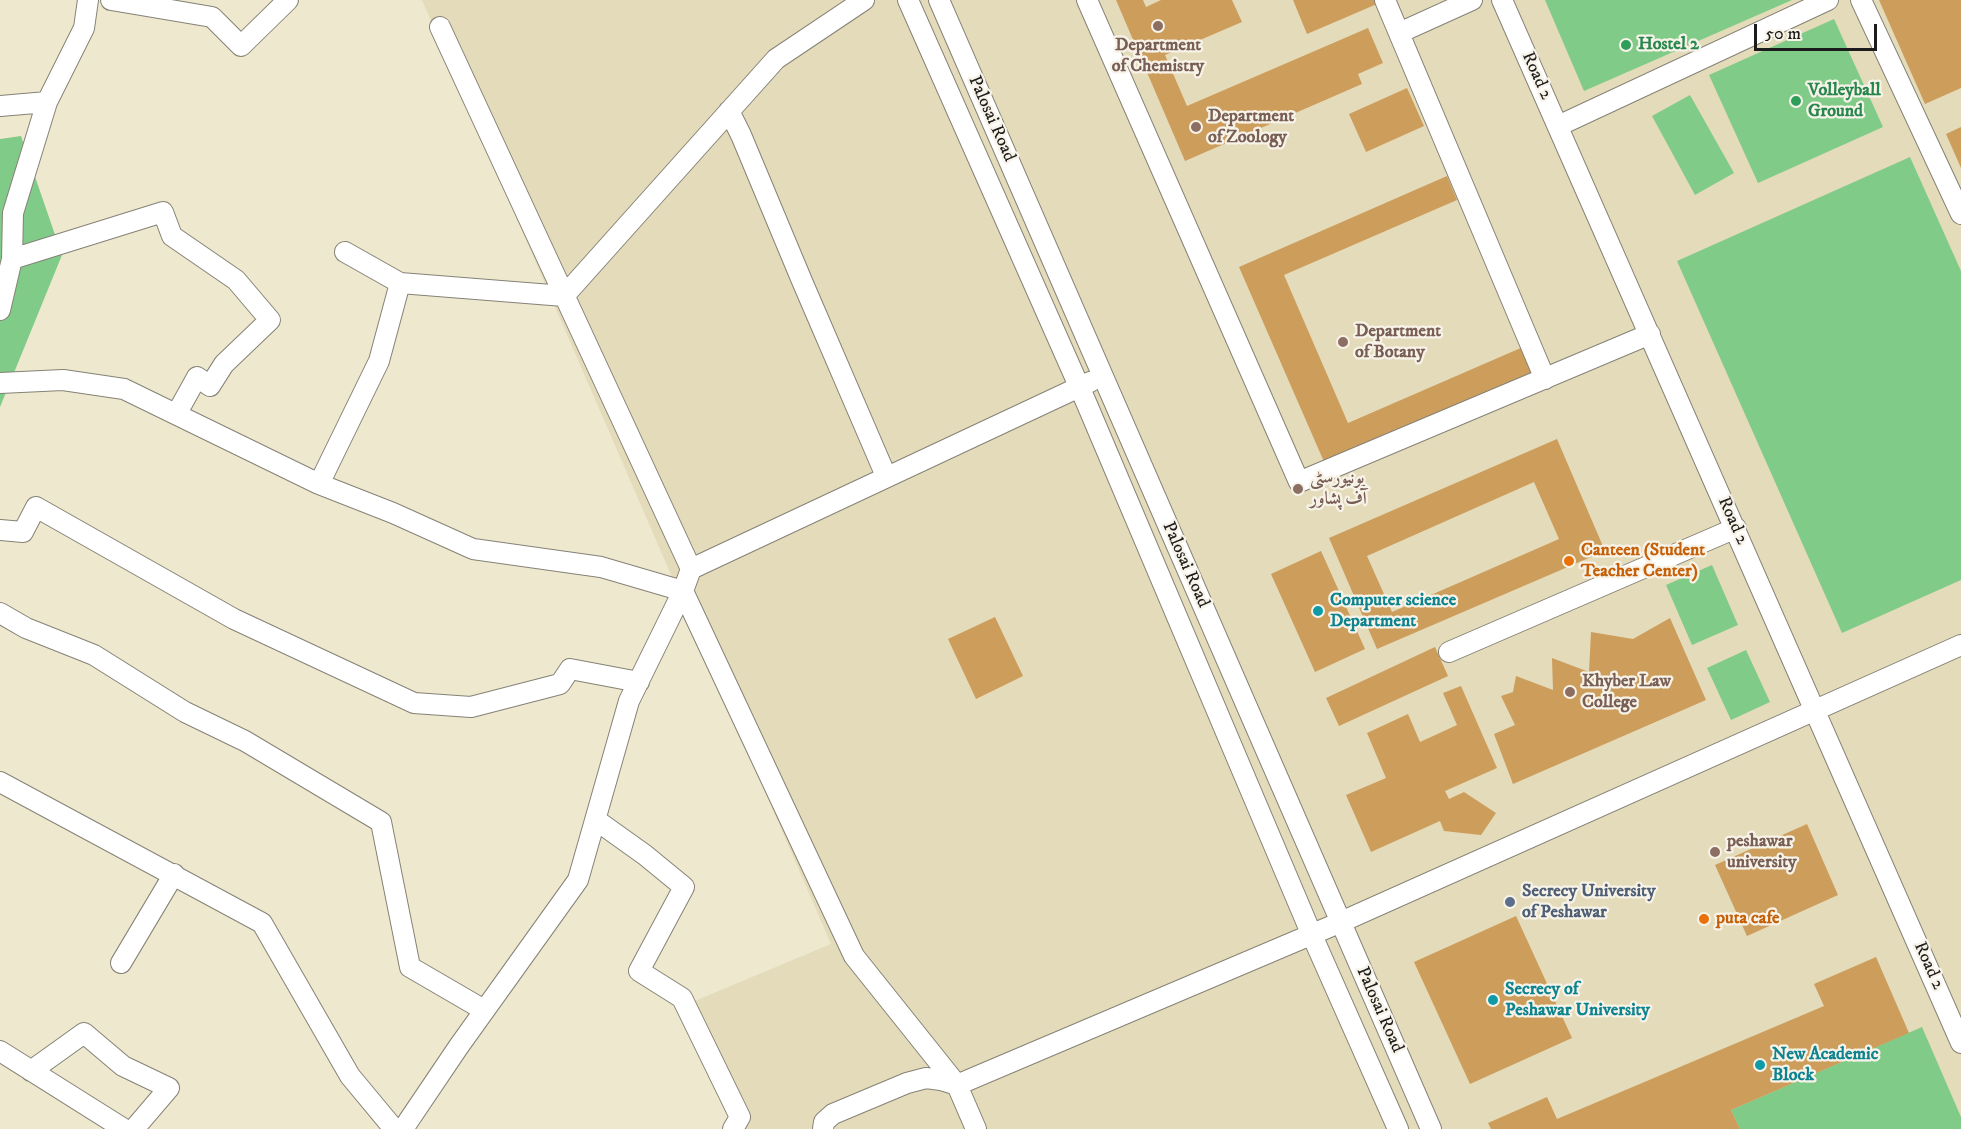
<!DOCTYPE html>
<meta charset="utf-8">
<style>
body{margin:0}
#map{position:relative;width:1961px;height:1129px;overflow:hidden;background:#eee8cf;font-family:"IM FELL DW Pica",serif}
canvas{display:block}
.scale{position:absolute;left:1754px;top:24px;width:123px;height:27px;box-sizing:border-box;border:3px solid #1c1c1c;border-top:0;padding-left:8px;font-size:18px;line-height:21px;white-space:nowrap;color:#1c1c1c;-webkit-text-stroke:4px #f7f3e8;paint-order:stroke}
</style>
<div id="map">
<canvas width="1961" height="1129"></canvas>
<div class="scale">50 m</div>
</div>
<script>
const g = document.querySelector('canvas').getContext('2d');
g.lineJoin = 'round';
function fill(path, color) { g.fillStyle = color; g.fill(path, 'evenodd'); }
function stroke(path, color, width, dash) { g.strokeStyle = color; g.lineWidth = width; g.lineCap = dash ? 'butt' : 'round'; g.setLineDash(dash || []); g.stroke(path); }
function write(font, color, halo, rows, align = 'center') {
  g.font = font + ' "IM FELL DW Pica",Amiri,serif'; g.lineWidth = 4.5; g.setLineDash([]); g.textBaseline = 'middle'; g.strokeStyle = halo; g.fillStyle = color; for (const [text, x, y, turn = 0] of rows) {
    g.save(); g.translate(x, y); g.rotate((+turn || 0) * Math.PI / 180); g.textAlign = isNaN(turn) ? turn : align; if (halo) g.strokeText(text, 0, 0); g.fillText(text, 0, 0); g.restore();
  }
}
const built = new Path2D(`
 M422 0H1961V1129H740L685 1005 831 944Z`);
const green = new Path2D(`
 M1545 0H1792L1584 91Z
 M1834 19 1883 127 1758 183 1709 75Z
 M1690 95 1734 173 1695 195 1652 116Z
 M21 136 62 255 0 407V139Z
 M1910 157 1961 271V580L1842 633 1677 261Z
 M1712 565 1738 625 1692 645 1666 585Z
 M1746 650 1770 702 1731 720 1707 668Z
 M1922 1027 1961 1117V1129H1740L1731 1110Z`);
const building = new Path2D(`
 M1116 0H1143L1146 7 1161 0H1232L1242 22 1165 55 1187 106 1368 28 1383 63 1358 74 1362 84 1185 161Z
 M1293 0H1375L1377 4 1307 34Z
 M1879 0H1961V88L1925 104Z
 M1407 88 1424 126 1366 152 1349 114Z
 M1961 127V168L1946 134Z
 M1447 176 1457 200 1284 275 1348 423 1523 347 1534 373 1325 464 1239 267Z
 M1557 439 1605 551 1377 649 1329 538ZM1534 482 1559 539 1392 612 1367 556Z
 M1321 551 1365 649 1315 672 1271 574Z
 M995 617 1023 676 976 699 948 639Z
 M1670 618 1706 700 1513 784 1494 734 1515 725 1501 696 1513 692 1516 676 1553 690 1552 658 1589 672 1591 632 1633 639Z
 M1435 647 1448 676 1339 726 1326 698Z
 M1461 686 1497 768 1445 791 1449 799 1464 792 1496 813 1481 835 1444 831 1440 821 1371 852 1346 795 1386 778 1367 733 1408 714 1420 742 1457 725 1443 693Z
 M1807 824 1838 895 1747 936 1715 865Z
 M1516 916 1572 1038 1470 1084 1414 962Z
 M1876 957 1909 1033 1731 1110 1740 1129H1491L1488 1123 1547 1097 1557 1119 1824 1006 1814 984Z`);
const minor = new Path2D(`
 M111 0 212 17 241 46 288 0
 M908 0 1086 402 1311 933 1398 1129
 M939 0 1431 1129
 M1087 0 1299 482 1650 334
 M1385 0 1545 379
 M1502 0 1961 1043
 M1861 0 1961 214
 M440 27 691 569
 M1399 33 1472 0
 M0 106 47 102
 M729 111 741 135 802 281 886 476
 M1558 126 1828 0
 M345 252 400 283 564 296 776 59 864 0
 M12 259 163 212 172 236 236 280 270 320 224 364 210 386 197 377 177 413
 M0 310 12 259 13 213 47 102 84 28 88 0
 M0 383 63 380 124 389 319 484 393 513 473 549 601 567 683 591 854 956 957 1085 976 1129
 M319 484 379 361 400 283
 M0 530 23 532 36 507 234 619 414 703 471 707 560 684 570 669 639 682
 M0 613 26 628 94 655 185 712 245 741 381 822 410 967 484 1010
 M1449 652 1736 528
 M0 782 262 923 350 1076 394 1129
 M596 820 645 855 684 887 639 971 682 998 740 1117 733 1129
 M121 963 174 874
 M0 1051 124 1129
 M31 1071 84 1033 123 1066 169 1088 134 1129
 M403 1129 459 1046 578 880 629 701 683 591 691 569 1090 382
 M823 1129 824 1122 833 1114 907 1083 926 1078 941 1080 957 1085 1341 922 1961 645`);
const markers = [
 [1158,26,6,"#8d6e63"],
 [1626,45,6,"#2e9e5b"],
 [1796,101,6,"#2e9e5b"],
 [1196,127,6,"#8d6e63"],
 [1343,342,6,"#8d6e63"],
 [1298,489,6,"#8d6e63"],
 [1569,561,6,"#e8710a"],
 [1318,611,6,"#0f9aa8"],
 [1570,692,6,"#8d6e63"],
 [1715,852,6,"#8d6e63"],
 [1510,902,6,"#5c6f8a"],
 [1704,919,6,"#e8710a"],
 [1493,1000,6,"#0f9aa8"],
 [1760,1065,6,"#0f9aa8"]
];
const leisureNames = [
 ["Hostel 2",1638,45],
 ["Volleyball",1808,91],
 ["Ground",1808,112]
];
const educationNames = [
 ["Department",1158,46,"center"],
 ["of Chemistry",1158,67,"center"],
 ["Department",1208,117],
 ["of Zoology",1208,138],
 ["Department",1355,332],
 ["of Botany",1355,353],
 ["یونیورسٹی",1310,479],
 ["آف پشاور",1310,500],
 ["Khyber Law",1582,682],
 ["College",1582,703],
 ["peshawar",1727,842],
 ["university",1727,863]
];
const streetNames = [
 ["Road 2",1536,76,66],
 ["Palosai Road",991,119,66],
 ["Road 2",1732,521,66],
 ["Palosai Road",1185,565,66],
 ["Road 2",1928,966,66],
 ["Palosai Road",1379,1010,66]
];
const foodNames = [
 ["Canteen (Student",1581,551],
 ["Teacher Center)",1581,572],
 ["puta cafe",1716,919]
];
const cultureNames = [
 ["Computer science",1330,601],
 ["Department",1330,622],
 ["Secrecy of",1505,990],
 ["Peshawar University",1505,1011],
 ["New Academic",1772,1055],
 ["Block",1772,1076]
];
const serviceNames = [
 ["Secrecy University",1522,892],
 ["of Peshawar",1522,913]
];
fill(built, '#e4dbba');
fill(green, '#81cb88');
fill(building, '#cd9d5c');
stroke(minor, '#858276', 22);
stroke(minor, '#fff', 20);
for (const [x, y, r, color] of markers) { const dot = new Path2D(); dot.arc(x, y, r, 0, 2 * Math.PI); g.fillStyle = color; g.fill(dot); stroke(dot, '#f7f3e8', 2); }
write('bold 18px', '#27864d', '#f7f3e8', leisureNames, 'left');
write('bold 18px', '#785e54', '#f7f3e8', educationNames, 'left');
write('18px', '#1c1c1c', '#f7f3e8', streetNames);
write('bold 18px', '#c56008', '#f7f3e8', foodNames, 'left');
write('bold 18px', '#0d838f', '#f7f3e8', cultureNames, 'left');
write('bold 18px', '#4e5e75', '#f7f3e8', serviceNames, 'left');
</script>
